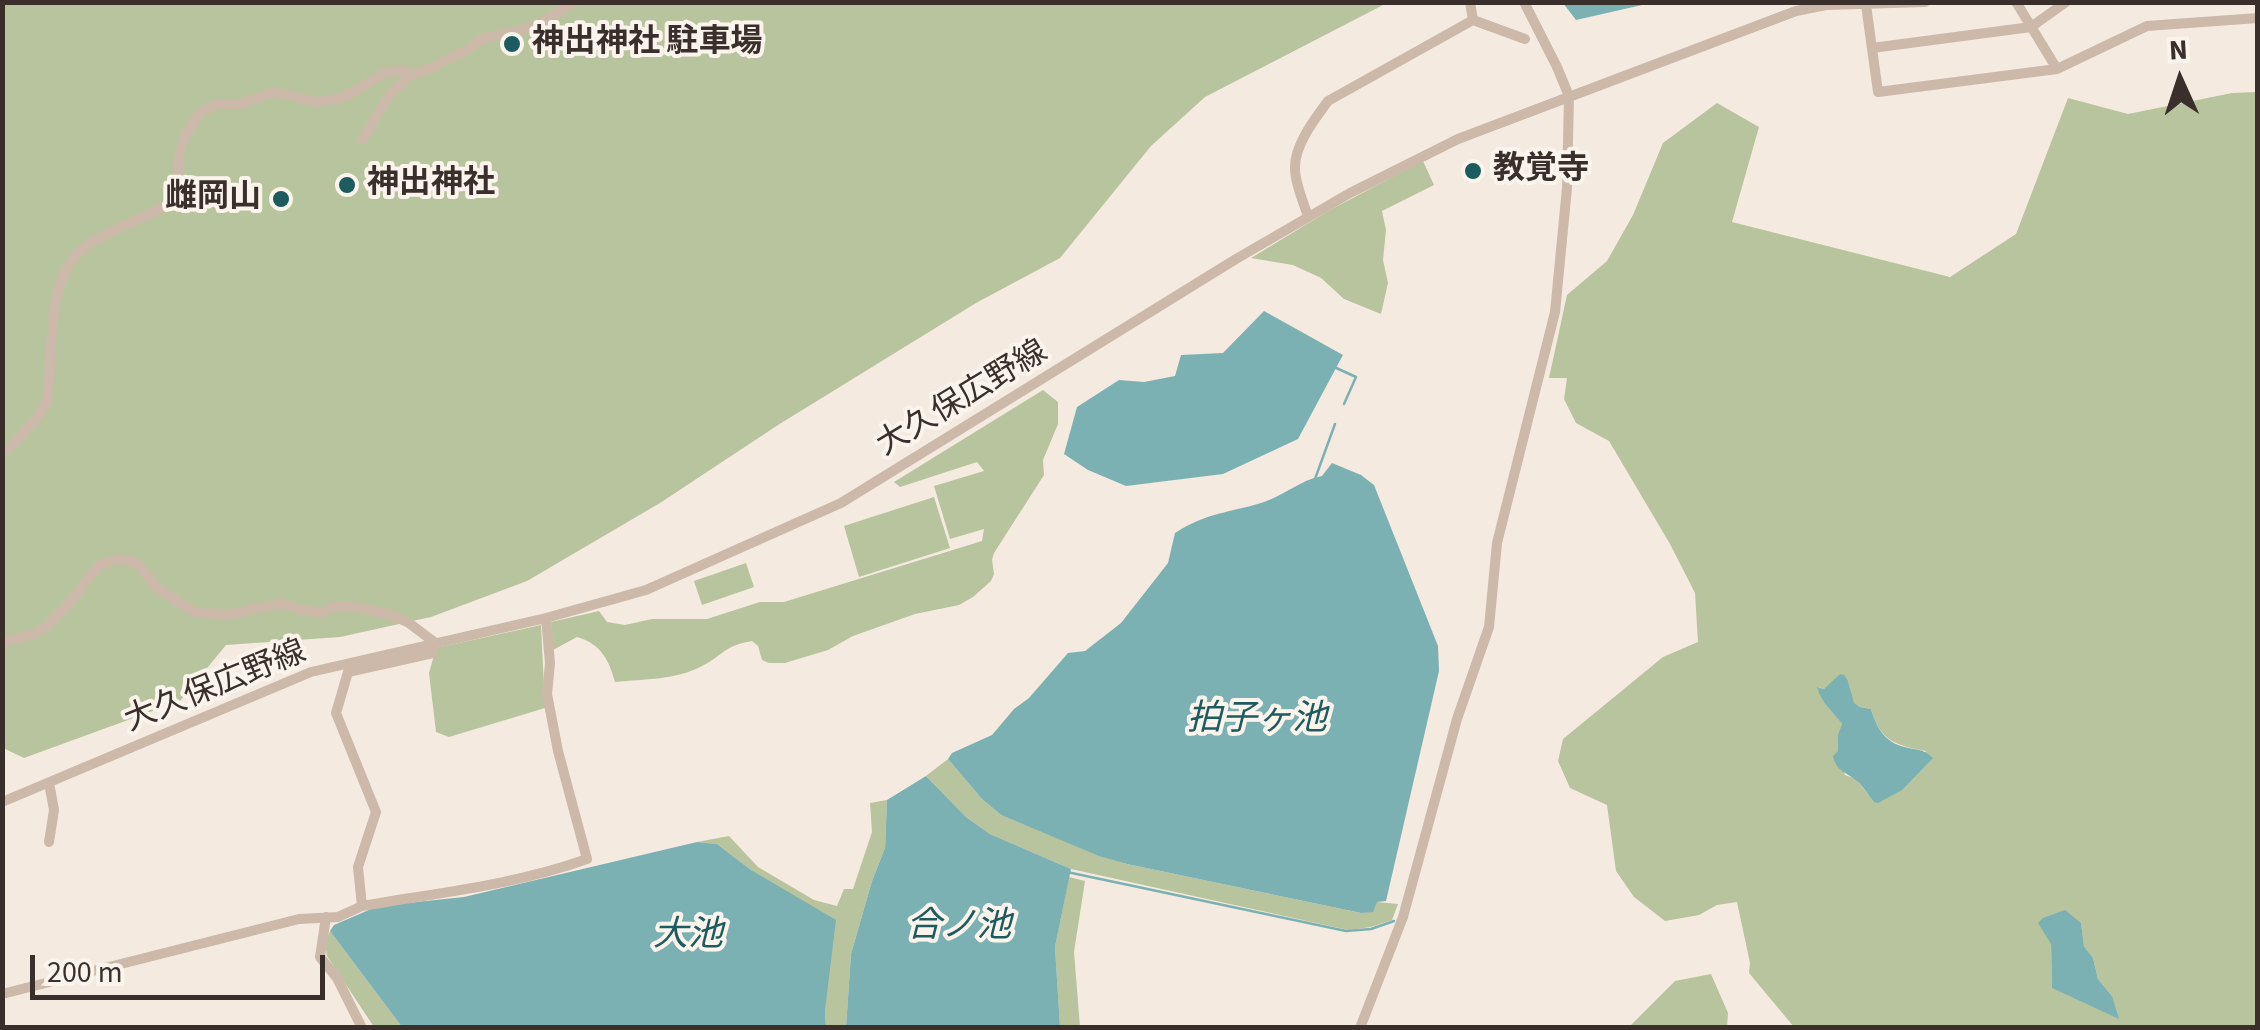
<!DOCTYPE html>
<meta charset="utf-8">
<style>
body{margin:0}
#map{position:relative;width:2260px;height:1030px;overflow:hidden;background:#f4eadf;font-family:"Source Sans 3",sans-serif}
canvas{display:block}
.frame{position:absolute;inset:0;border:5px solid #3a2f2a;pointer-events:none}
.north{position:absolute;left:2130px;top:30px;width:100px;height:100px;-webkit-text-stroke:8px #fbf4ec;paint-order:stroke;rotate:357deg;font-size:28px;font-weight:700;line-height:40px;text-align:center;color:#3a2f2a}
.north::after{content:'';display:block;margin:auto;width:35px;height:45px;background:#3a2f2a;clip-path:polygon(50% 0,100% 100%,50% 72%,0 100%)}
.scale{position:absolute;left:30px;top:955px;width:295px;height:45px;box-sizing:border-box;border:5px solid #3a2f2a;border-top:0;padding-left:12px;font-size:30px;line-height:35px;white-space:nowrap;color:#3a2f2a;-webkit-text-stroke:8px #fbf4ec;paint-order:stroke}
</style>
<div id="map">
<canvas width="2260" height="1030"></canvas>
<div class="frame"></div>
<div class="north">N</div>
<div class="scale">200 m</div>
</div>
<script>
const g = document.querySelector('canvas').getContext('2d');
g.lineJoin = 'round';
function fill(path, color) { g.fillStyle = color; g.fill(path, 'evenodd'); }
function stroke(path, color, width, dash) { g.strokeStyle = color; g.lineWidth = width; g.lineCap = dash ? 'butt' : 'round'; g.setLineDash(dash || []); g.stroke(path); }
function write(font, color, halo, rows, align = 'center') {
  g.font = font + ' "Source Sans 3","Noto Sans JP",sans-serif'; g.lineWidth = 8; g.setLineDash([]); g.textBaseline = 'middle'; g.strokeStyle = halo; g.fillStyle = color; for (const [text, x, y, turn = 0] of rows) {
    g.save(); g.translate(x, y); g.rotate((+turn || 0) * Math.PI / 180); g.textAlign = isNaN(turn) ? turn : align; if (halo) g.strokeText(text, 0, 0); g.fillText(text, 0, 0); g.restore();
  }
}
const green = new Path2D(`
 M3 3H1387L1205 97 1151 146 1060 258 976 303 778 425 660 503 527 581 431 617 340 637 226 645 180 701 24 758 3 748Z
 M2257 92V1027H1794L1749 973 1750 963 1737 902 1717 905 1699 915 1665 921 1634 897 1616 871 1607 805 1570 788 1558 761 1563 739 1663 657 1698 642 1695 593 1670 544 1609 441 1576 423 1564 399 1567 378H1549L1567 295 1607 261 1633 215 1663 143 1717 103 1759 127 1732 222 1950 277 2016 234 2068 98 2128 114 2232 93ZM1848 681 1853 703 1860 707 1871 709C1880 741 1895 745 1926 751L1874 802 1856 779 1845 775C1840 757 1836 742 1842 724L1818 687 1824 689ZM2081 924 2084 946 2093 958 2098 979 2112 996 2052 988 2051 944Z
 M1423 161 1434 185 1382 211 1386 230 1383 260 1388 283 1381 314 1344 299 1321 278 1293 265 1251 258 1330 210Z
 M1043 390 1058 402V424L1043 460 1044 475 994 553 992 560 994 574 991 581 973 597 959 605 915 614 853 636 828 650 785 663H769L762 660 758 646 752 641C723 646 724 655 702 666 676 680 645 679 615 682 609 660 601 644 577 637L553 650 551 622 599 611 607 622 625 625 652 619H707L760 602H784L982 541 984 529 950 539 934 486 984 471 977 462 900 487 894 482Z
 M934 497 950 548 859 577 844 526Z
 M746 563 754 587 702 605 694 581Z
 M541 625 545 708 449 737 436 732 429 673 436 648Z
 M948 759 982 799 1001 815 1099 855 1127 864 1361 913 1377 902 1398 904 1392 920 1371 927 1348 930 1071 869 990 834 966 817 926 776Z
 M887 800 885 848 872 881 851 954 846 1027H826L825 1010 751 870 717 844 697 842 729 836 758 867 814 900 837 906 844 889H853L872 832 870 803Z
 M1069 877 1085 881 1074 952 1080 1027 1060 1028 1055 947Z
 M330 931 402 1027H374L327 956 325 943Z
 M1711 974 1728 1013 1727 1027H1629L1675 981Z`);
const water = new Path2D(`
 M1563 3H1651L1576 20Z
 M1264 311 1343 355 1298 439 1223 474 1126 486 1088 470 1064 454 1077 407 1119 380 1144 382 1175 376 1181 355 1223 353Z
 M1332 463 1361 475 1374 485 1438 646 1439 671 1386 901 1377 902 1373 912 1361 913 1127 864 1099 856 1001 815 982 799 948 759 952 753 992 735 1014 709 1029 698 1068 653 1085 651 1121 623 1168 563 1175 533C1208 512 1229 513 1264 502 1285 495 1300 480 1322 476Z
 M1840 674 1844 675 1848 681 1854 703 1860 707 1871 709C1876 726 1883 740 1901 746 1914 750 1923 748 1933 758L1902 790 1878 803 1874 802C1868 795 1863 786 1857 781 1846 772 1836 771 1833 756L1838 751V735L1842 724C1832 710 1822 704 1817 687L1824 689Z
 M926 776 966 817 990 834 1071 869 1055 947 1060 1027H846L851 954 872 881 885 848 887 800Z
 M697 842 717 844 751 870 836 920 825 1010 826 1028 402 1027 330 931 334 925 378 906 464 897Z
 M2065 910 2081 923 2084 946 2093 958 2098 979 2112 996 2119 1019 2052 988 2051 944 2038 923 2043 918Z`);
const stream = new Path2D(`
 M1334 367 1356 377 1344 404
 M1315 479 1335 424
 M1067 872 1346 931 1371 929 1394 921`);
const minor = new Path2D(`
 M1470 2 1473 20 1525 39
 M2016 2 2057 69
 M1866 5 1878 92 2057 69 2147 26 2258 18
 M1872 48 2031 27 2066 2
 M363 139 391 92 402 84 407 76 431 68 472 47 481 39 537 26 574 2
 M1308 217C1304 203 1295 184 1295 169 1294 145 1315 119 1328 101L1473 20
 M2 450 9 449 39 416 47 400C54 354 44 276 86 246 110 229 143 219 169 204L177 192 180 149 187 133 198 115 214 105 240 104 275 92 316 102 345 97 386 72 404 71 407 76
 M2 640 8 641 34 634 47 626 68 605 99 565 119 559 137 563 157 588 196 613 233 614 282 603 304 611 323 612 336 606 355 607 392 615 409 623 434 642 433 653 348 672 336 713 376 812 358 867 362 906
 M49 783 54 810 49 842
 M2 802 311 672 546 618 646 590 841 503 1236 259 1350 193 1458 139 1796 11 1826 5 1925 2
 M326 917 320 957 337 978 362 1028
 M2 994 299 919 338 917 362 906C436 893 515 885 587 859L558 751 547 694 550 663 546 618
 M1360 1028 1403 917 1457 719 1489 627 1497 543 1555 312 1567 188 1569 96 1557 67 1524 2`);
const markers = [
 [512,44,10,"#1c5b5e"],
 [1473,171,10,"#1c5b5e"],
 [347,185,10,"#1c5b5e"],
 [281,199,10,"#1c5b5e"]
];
const poiNames = [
 ["神出神社 駐車場",532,44],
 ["教覚寺",1493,171],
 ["神出神社",367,185],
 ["雌岡山",261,199,"right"]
];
const streetNames = [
 ["大久保広野線",963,400,-31],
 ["大久保広野線",216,688,-22]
];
const waterNames = [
 ["拍子ヶ池",1257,721],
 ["合ノ池",959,928],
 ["大池",688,937]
];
fill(green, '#b8c49d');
fill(water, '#7cb1b3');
stroke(stream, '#7cb1b3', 2.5);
stroke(minor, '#cdb9a9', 10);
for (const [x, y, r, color] of markers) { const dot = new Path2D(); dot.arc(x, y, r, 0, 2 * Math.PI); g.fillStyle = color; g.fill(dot); stroke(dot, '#fbf4ec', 4); }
write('bold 32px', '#3a2f2a', '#fbf4ec', poiNames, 'left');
write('32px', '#3a2f2a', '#fbf4ec', streetNames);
write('italic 35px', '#1c5b5e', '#fbf4ec', waterNames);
</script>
